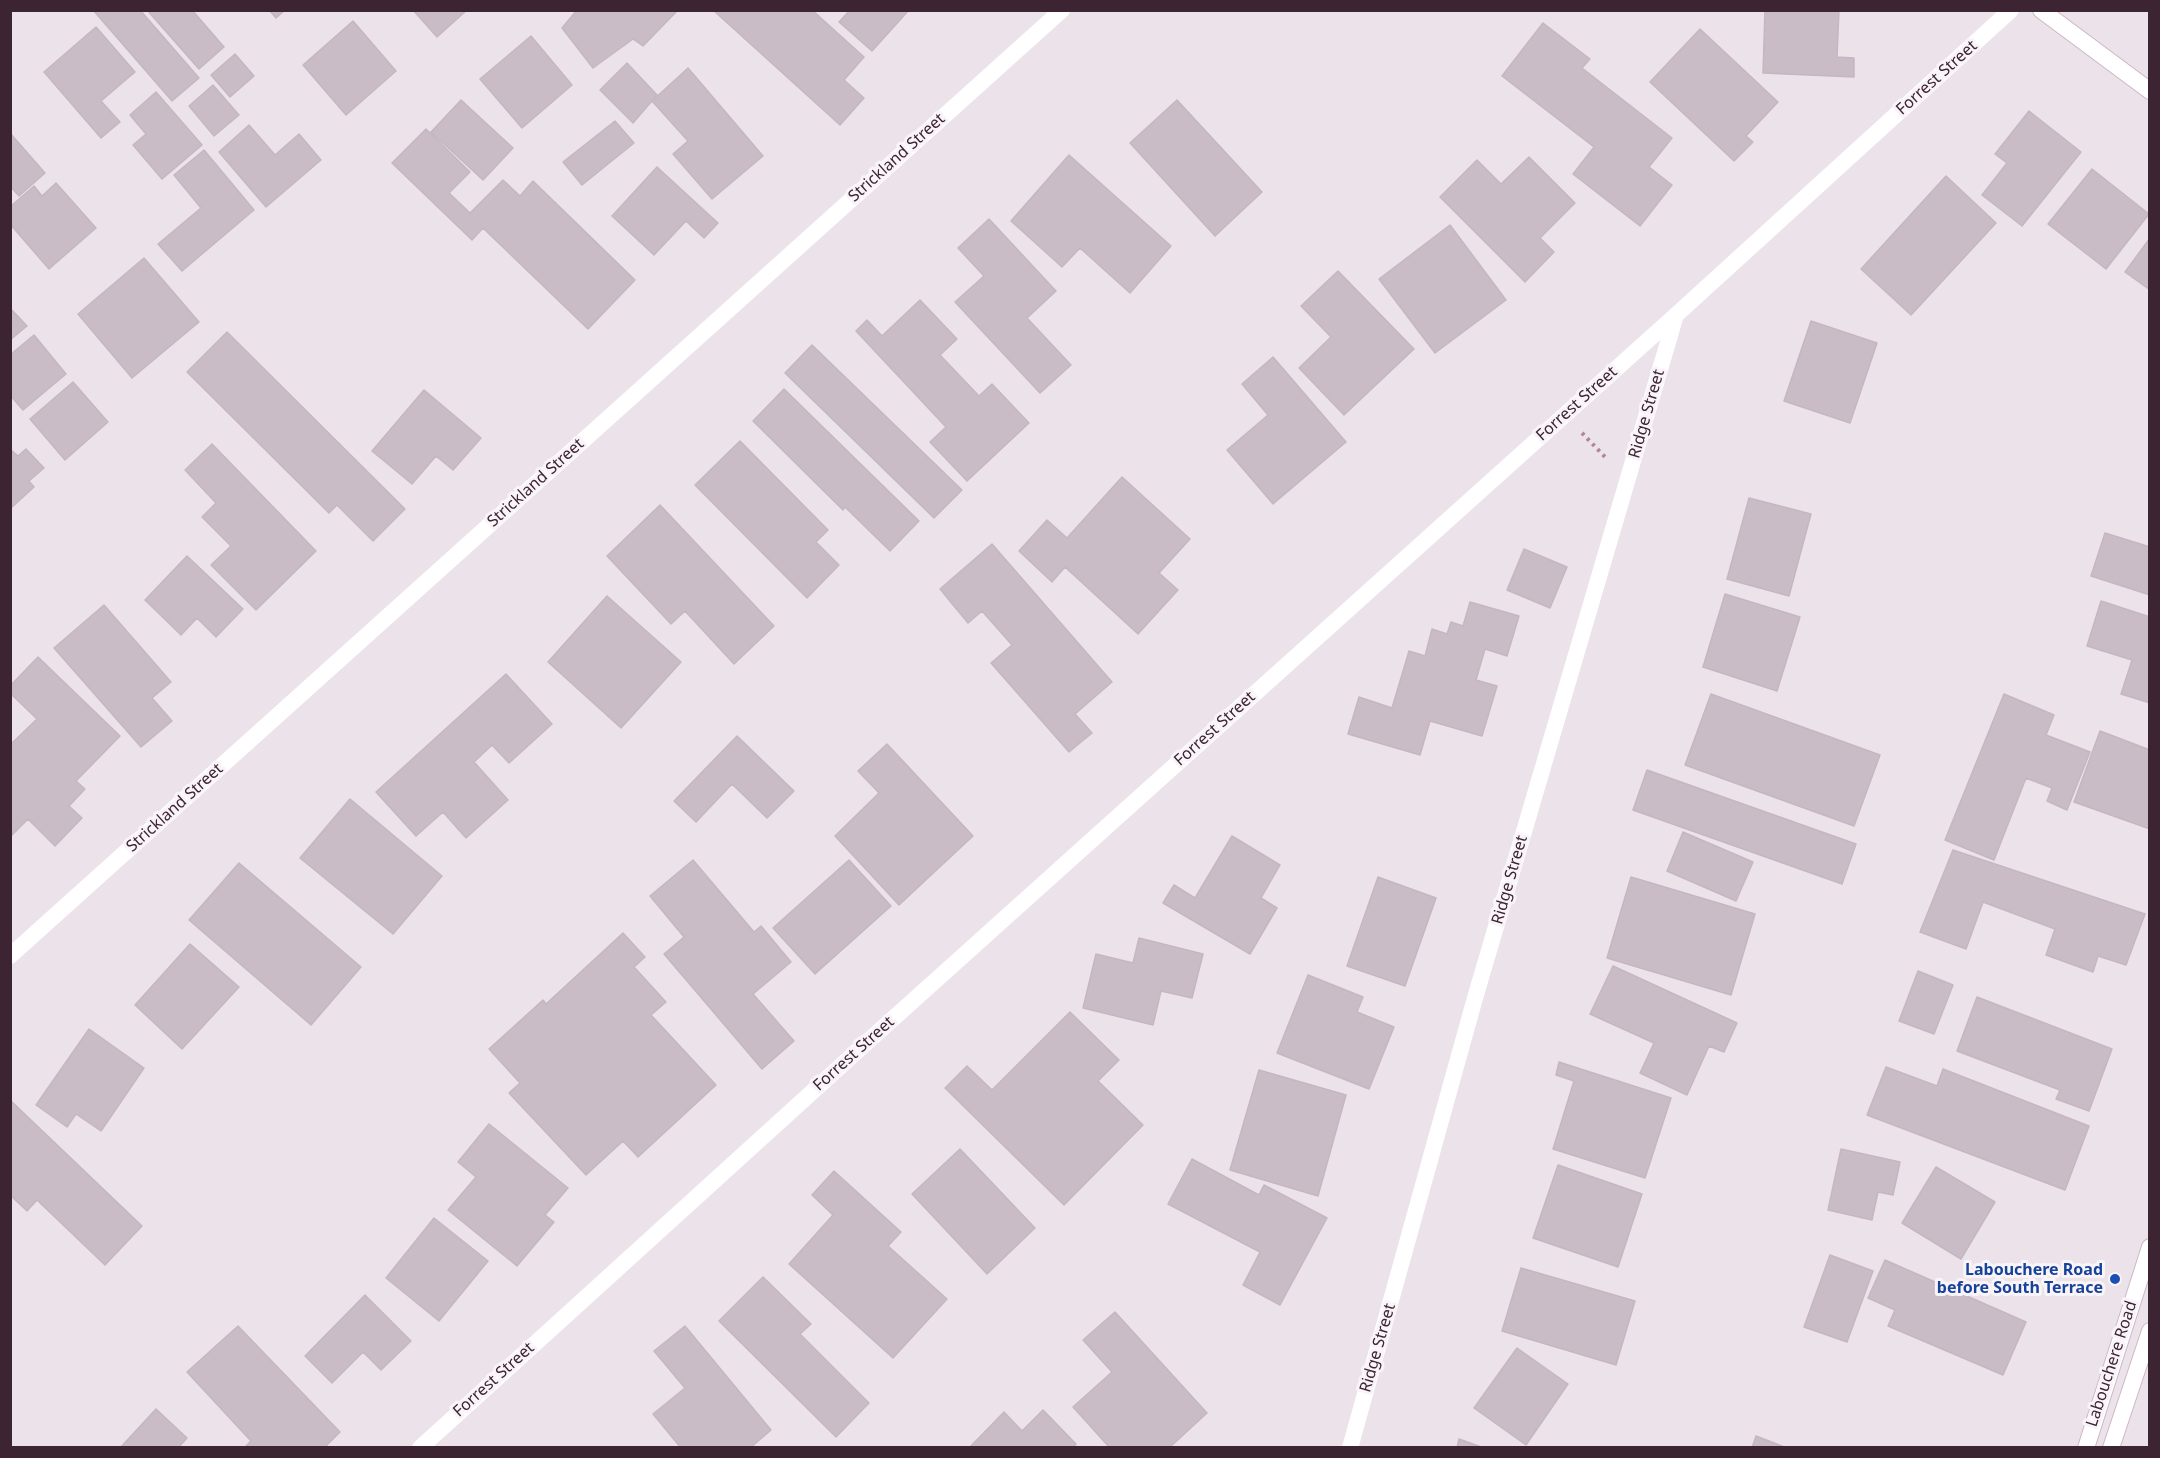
<!DOCTYPE html>
<style>
body{margin:0}
#map{position:relative;width:2160px;height:1458px;overflow:hidden;background:#ece3ea;font-family:"Noto Sans",sans-serif}
canvas{display:block}
.frame{position:absolute;inset:0;border:12px solid #3d2433;pointer-events:none}
</style>
<div id="map">
<canvas width="2160" height="1458"></canvas>
<div class="frame"></div>
</div>
<script>
const g = document.querySelector('canvas').getContext('2d');
g.lineJoin = 'round';
function fill(path, color) { g.fillStyle = color; g.fill(path, 'evenodd'); }
function stroke(path, color, width, dash) { g.strokeStyle = color; g.lineWidth = width; g.lineCap = dash ? 'butt' : 'round'; g.setLineDash(dash || []); g.stroke(path); }
function write(font, color, halo, rows, align = 'center') {
  g.font = font + ' "Noto Sans",sans-serif'; g.lineWidth = 6; g.setLineDash([]); g.textBaseline = 'middle'; g.strokeStyle = halo; g.fillStyle = color; for (const [text, x, y, turn = 0] of rows) {
    g.save(); g.translate(x, y); g.rotate((+turn || 0) * Math.PI / 180); g.textAlign = isNaN(turn) ? turn : align; if (halo) g.strokeText(text, 0, 0); g.fillText(text, 0, 0); g.restore();
  }
}
const building = new Path2D(`
 M93 10H140L199 78 172 101Z
 M147 10H192L224 47 199 69Z
 M269 10H285L276 18Z
 M413 10H467L437 37Z
 M577 10H677V11L643 46 633 39 593 68 562 28Z
 M713 10H812L864 57 844 80 864 98 840 125Z
 M850 10H909L872 51 839 22Z
 M1765 10H1839L1837 57 1854 58V77L1763 73Z
 M353 21 396 71 346 115 303 65Z
 M1543 23 1590 59 1582 68 1672 138 1649 167 1672 185 1640 226 1573 174 1594 147 1502 76Z
 M96 27 135 72 101 101 120 122 101 138 44 72Z
 M1700 29 1778 102 1746 136 1753 142 1734 161 1650 82Z
 M531 36 572 85 522 128 480 79Z
 M235 54 254 76 230 97 211 75Z
 M627 63 657 95 633 123 600 90Z
 M688 68 763 156 712 199 673 154 688 141 652 101Z
 M213 85 239 115 214 136 189 106Z
 M156 92 202 145 162 179 133 145 146 134 130 115Z
 M461 100 513 148 483 180 431 132Z
 M1177 100 1262 192 1215 236 1130 143Z
 M2029 111 2081 152 2022 226 1982 195 2007 163 1995 154Z
 M615 121 634 143 582 185 563 162Z
 M249 125 275 155 299 134 321 160 266 207 219 152Z
 M426 129 470 172 449 193 470 213 503 180 520 196 533 181 635 280 588 329 483 228 472 240 392 163Z
 M10 133 45 173 19 196 10 186Z
 M204 150 254 210 182 271 158 244 201 208 174 175Z
 M1069 155 1171 246 1130 293 1080 248 1062 267 1011 221Z
 M1529 157 1575 203 1540 238 1554 252 1525 282 1440 197 1477 160 1501 184Z
 M657 167 718 223 704 238 686 221 654 255 612 216Z
 M2092 169 2149 214 2106 269 2048 224Z
 M1946 176 1996 223 1911 315 1861 269Z
 M56 183 96 228 49 269 10 224V207L34 186 42 196Z
 M989 219 1056 291 1027 318 1071 365 1040 393 955 302 984 276 958 248Z
 M1450 225 1506 300 1435 353 1379 279Z
 M2150 238V290L2125 272Z
 M144 258 199 322 132 378 78 314Z
 M1338 271 1414 349 1344 415 1299 368 1331 337 1301 306Z
 M920 300 957 339 940 355 979 396 992 384 1029 423 967 481 930 442 946 427 856 331 867 320 882 336Z
 M10 308 27 326 10 340Z
 M1811 321 1877 343 1850 423 1784 401Z
 M227 332 405 509 373 541 337 505 329 513 187 372Z
 M34 335 66 374 23 410 10 395V355Z
 M812 345 962 490 934 518 785 373Z
 M1273 357 1346 442 1273 504 1227 450 1268 415 1242 384Z
 M73 382 108 422 65 460 30 419Z
 M784 389 919 521 890 551 845 507 843 510 753 421Z
 M424 390 481 438 453 470 436 456 412 484 372 451Z
 M740 441 828 530 816 542 839 565 807 598 695 485Z
 M212 444 316 551 256 610 211 565 231 546 202 517 216 503 185 470Z
 M10 449 18 456 26 449 44 468 29 481 34 487 10 509Z
 M1122 477 1190 539 1159 573 1178 590 1138 634 1065 567 1052 582 1019 551 1047 520 1067 538Z
 M1749 498 1811 514 1789 596 1727 579Z
 M660 505 774 626 734 664 685 611 671 624 607 556Z
 M2105 533 2150 547V595L2091 576Z
 M992 544 1112 682 1075 714 1092 733 1069 752 991 663 1012 645 982 611 968 623 940 589Z
 M1524 549 1567 567 1550 608 1507 590Z
 M187 556 243 609 216 637 197 618 181 635 145 600Z
 M1725 594 1800 617 1777 691 1703 667Z
 M607 596 681 662 621 728 548 662Z
 M2101 601 2150 617V703L2121 694 2132 660 2087 646Z
 M1470 602 1519 616 1507 656 1485 649 1476 680 1497 686 1482 736 1430 721 1420 755 1348 734 1359 697 1392 708 1409 651 1425 656 1432 629 1447 634 1451 622 1463 626Z
 M104 605 171 682 152 698 172 721 141 747 54 648Z
 M38 657 120 736 76 781 85 789 69 806 82 818 55 846 28 819 10 837V745L37 719 10 693V686Z
 M506 674 552 724 509 763 492 745 474 762 508 800 466 838 443 812 416 836 376 792Z
 M1711 694 1880 755 1854 826 1685 765Z
 M2004 694 2054 715 2046 735 2090 752 2067 810 2047 801 2052 788 2026 778 1994 860 1945 840Z
 M2100 731 2150 750V829L2074 802Z
 M737 736 794 791 767 818 732 784 696 822 674 801Z
 M887 744 973 836 899 905 835 836 879 793 858 771Z
 M1647 770 1856 844 1842 884 1633 810Z
 M350 799 442 876 393 934 300 858Z
 M1683 832 1753 862 1736 901 1667 871Z
 M1232 836 1280 865 1261 898 1277 908 1250 954 1163 903 1174 885 1195 898Z
 M1953 850 2145 914 2126 965 2098 956 2093 972 2046 955 2055 929 1983 902 1966 949 1920 932Z
 M693 860 754 932 761 926 791 962 753 994 794 1041 762 1069 664 954 684 937 650 896Z
 M849 860 891 906 815 974 773 928Z
 M239 863 361 967 311 1025 189 920Z
 M1378 877 1436 898 1405 986 1347 966Z
 M1631 877 1755 914 1731 995 1607 958Z
 M623 933 645 957 634 967 666 1002 651 1015 716 1085 638 1157 623 1141 586 1175 509 1093 520 1083 489 1049 543 1000 546 1004Z
 M1139 938 1203 954 1192 998 1161 991 1153 1025 1083 1008 1096 954 1133 963Z
 M190 944 239 987 182 1049 135 1005Z
 M1613 966 1737 1023 1724 1052 1709 1046 1687 1095 1640 1073 1654 1043 1590 1014Z
 M1918 971 1953 985 1934 1034 1899 1021Z
 M1308 975 1363 997 1357 1012 1394 1027 1369 1089 1277 1053Z
 M1977 997 2112 1049 2089 1111 2056 1099 2060 1090 1957 1051Z
 M1070 1012 1119 1060 1098 1081 1143 1125 1064 1205 945 1088 967 1066 992 1090Z
 M89 1029 144 1068 101 1131 76 1114 67 1127 36 1105Z
 M1559 1062 1671 1098 1645 1178 1553 1149 1574 1081 1556 1075Z
 M1886 1067 1937 1086 1943 1069 2089 1126 2065 1190 1867 1115Z
 M1259 1070 1346 1095 1318 1196 1230 1170Z
 M10 1100 142 1226 105 1265 37 1200 27 1211 10 1195Z
 M489 1124 568 1188 545 1215 554 1222 517 1266 448 1210 476 1177 458 1162Z
 M960 1149 1035 1228 987 1274 912 1194Z
 M1841 1149 1900 1162 1893 1195 1878 1192 1872 1220 1828 1210Z
 M1192 1159 1259 1195 1264 1185 1327 1218 1280 1305 1243 1285 1260 1252 1168 1204Z
 M1558 1165 1642 1194 1618 1267 1533 1238Z
 M1936 1167 1995 1202 1961 1259 1902 1223Z
 M834 1171 901 1232 888 1246 947 1299 893 1358 789 1264 833 1215 812 1195Z
 M434 1218 488 1261 439 1321 386 1278Z
 M1830 1255 1873 1271 1847 1342 1804 1327Z
 M1885 1260 2026 1322 2003 1375 1888 1326 1895 1310 1868 1298Z
 M1521 1268 1635 1301 1616 1365 1502 1331Z
 M763 1277 811 1324 800 1334 869 1403 836 1437 719 1321Z
 M365 1295 411 1341 381 1370 363 1352 332 1383 305 1356Z
 M1115 1312 1207 1413 1169 1448H1110L1073 1407 1112 1372 1083 1340Z
 M238 1326 340 1432 324 1448H244L251 1441 187 1372Z
 M685 1326 771 1430 750 1448H681L653 1414 685 1388 654 1351Z
 M1517 1348 1568 1384 1526 1445 1474 1408Z
 M156 1409 187 1438 178 1448H120Z
 M1043 1410 1076 1444 1073 1448H969L1004 1412 1022 1431Z
 M1756 1436 1787 1448H1752Z
 M1459 1439 1484 1448H1457Z`);
const path = new Path2D(`
 M1582 433 1606 458`);
const minor = new Path2D(`
 M10 956 1062 10
 M420 1448 876 1034 1676 315 2011 10
 M1350 1448 1475 998 1676 315`);
const secondary = new Path2D(`
 M2041 10 2150 91
 M2086 1448 2150 1247
 M2111 1448 2150 1331`);
const markers = [
 [2115,1279,6,"#1a4fb4"]
];
const streetNames = [
 ["Forrest Street",1937,78,-42],
 ["Strickland Street",897,158,-42],
 ["Forrest Street",1577,404,-42],
 ["Ridge Street",1647,414,-74],
 ["Strickland Street",536,483,-42],
 ["Forrest Street",1215,729,-42],
 ["Strickland Street",175,808,-42],
 ["Ridge Street",1510,880,-74],
 ["Forrest Street",854,1054,-42],
 ["Ridge Street",1378,1348,-74],
 ["Labouchere Road",2112,1364,-72],
 ["Forrest Street",494,1380,-42]
];
const transitNames = [
 ["Labouchere Road",2103,1270],
 ["before South Terrace",2103,1288]
];
fill(building, '#cabcc6');
stroke(building, '#c5b6c2', 1.5);
stroke(secondary, '#cbb7c5', 18);
stroke(path, '#ae86a0', 4, [3, 4.5]);
stroke(minor, '#fff', 16);
stroke(secondary, '#fff', 16);
for (const [x, y, r, color] of markers) { const dot = new Path2D(); dot.arc(x, y, r, 0, 2 * Math.PI); g.fillStyle = color; g.fill(dot); stroke(dot, '#f9f4f8', 2); }
write('16px', '#3d2433', '#f9f4f8', streetNames);
write('bold 16px', '#164399', '#f9f4f8', transitNames, 'right');
</script>
